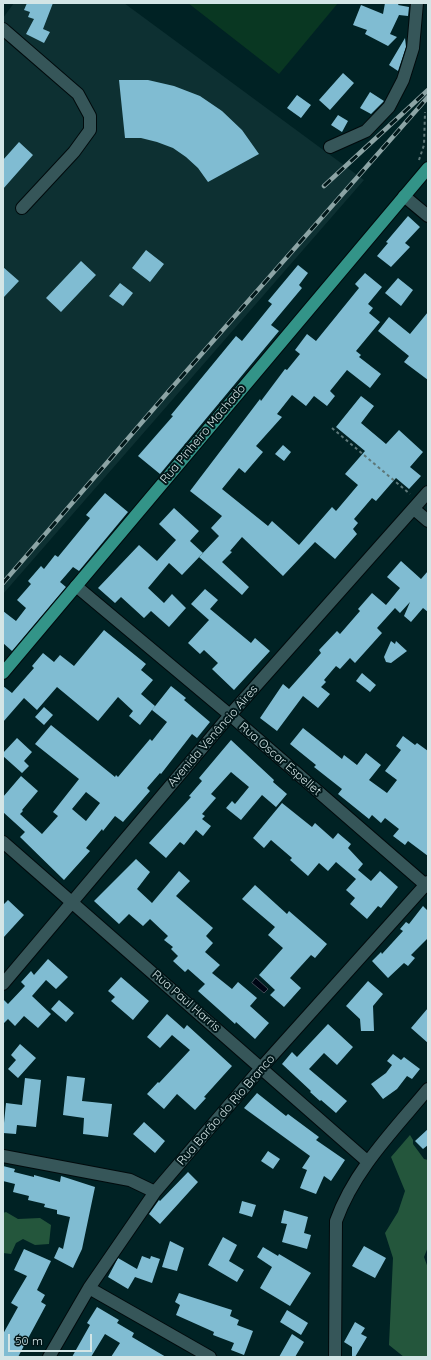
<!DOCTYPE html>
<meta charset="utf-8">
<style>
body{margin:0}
#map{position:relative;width:431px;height:1360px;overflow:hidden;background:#002224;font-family:Quicksand,sans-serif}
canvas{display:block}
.frame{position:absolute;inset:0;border:4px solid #d3e5e6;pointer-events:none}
.scale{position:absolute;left:8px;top:1334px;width:84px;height:18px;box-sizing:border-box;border:2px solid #d3e5e6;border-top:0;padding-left:5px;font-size:12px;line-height:14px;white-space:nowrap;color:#d3e5e6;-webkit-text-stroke:3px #011719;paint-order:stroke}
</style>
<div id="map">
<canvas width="431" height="1360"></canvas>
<div class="frame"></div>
<div class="scale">50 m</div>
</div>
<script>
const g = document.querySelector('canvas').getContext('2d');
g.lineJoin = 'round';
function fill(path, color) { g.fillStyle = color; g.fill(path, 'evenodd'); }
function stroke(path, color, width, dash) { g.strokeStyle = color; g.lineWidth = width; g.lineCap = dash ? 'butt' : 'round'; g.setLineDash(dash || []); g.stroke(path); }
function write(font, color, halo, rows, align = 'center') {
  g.font = font + ' Quicksand,sans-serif'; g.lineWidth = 4; g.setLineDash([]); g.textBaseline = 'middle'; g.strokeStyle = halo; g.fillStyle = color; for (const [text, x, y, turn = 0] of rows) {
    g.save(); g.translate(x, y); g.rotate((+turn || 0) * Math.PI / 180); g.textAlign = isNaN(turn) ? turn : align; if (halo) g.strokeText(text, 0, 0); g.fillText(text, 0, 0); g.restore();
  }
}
const built = new Path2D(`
 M14 3H124L364 180 3 594V18Z`);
const green = new Path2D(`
 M188 3H338L279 74Z`);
const forest = new Path2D(`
 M410 1135 413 1140V1144L424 1159 428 1160V1247L424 1257 428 1268V1357H404L389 1345 393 1258 385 1233 398 1212 405 1191 391 1157Z
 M6 1212 18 1219 40 1218 51 1225 49 1244 35 1245 23 1239 16 1243 11 1254 3 1253V1213Z`);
const water = new Path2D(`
 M256 978 268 989 264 993 252 983Z`);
const building = new Path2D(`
 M27 3H53L43 29 50 32 44 43 26 34 34 19 28 17 30 12 24 10Z
 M385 3H399L398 5 409 7 408 16 399 15 390 34 397 37 388 46 365 34 367 30 353 25 361 5 383 14Z
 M405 38 406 47 398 71 389 65Z
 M343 73 354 83 330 110 319 100Z
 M119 80H148L174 86 200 96 222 111 242 130 259 154 208 182 198 168 186 157 173 148 157 142 141 138H125Z
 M370 92 384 101 371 114 360 108Z
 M297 95 311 105 301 118 287 108Z
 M338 115 348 121 342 132 331 125Z
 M19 142 33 155 3 189V160Z
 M408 216 420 227 405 243 410 247 391 267 377 256 388 243 386 242Z
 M146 250 164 264 150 282 132 268Z
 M81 261 96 275 61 312 46 298Z
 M298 265 308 273 299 285 302 288 271 325 279 331 160 474 138 456 173 416 171 415 236 336 242 341 272 304 268 301Z
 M3 267 19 281 3 298Z
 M365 273 382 287 368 304 373 308 369 313 380 322 356 351 361 355 359 357 381 374 370 388 347 370 330 391 335 396 327 406 314 396 306 406 292 395 277 414 282 417 256 446 263 452 245 473 239 468 222 489 268 526 272 521 299 545 332 507 336 511 358 485 345 474 365 451 336 427 361 396 374 406 361 423 386 444 399 430 423 452 410 467 421 476 409 489 396 478 376 501 372 498 354 519 358 523 353 529 357 534 335 559 315 542 283 576 242 537 230 551 232 552 222 562 249 587 242 595 199 557 219 536 211 528 222 516 190 491 260 399 261 401 285 369 287 370 300 354 295 350 307 334 316 341 359 288 355 284Z
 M398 278 413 290 401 306 385 293Z
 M120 283 133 293 123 306 109 296Z
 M428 312V380L404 362 409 356 378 331 389 317 410 334Z
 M283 445 291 452 284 461 275 454Z
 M105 493 128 512 79 571 73 567 60 582 66 587 12 651 3 643V611L16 621 26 608 17 600 31 584 28 581 41 566 44 569 55 555 58 557 90 518 86 515Z
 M174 508 199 531 190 541 203 553 182 575 169 563 148 588 164 603 172 594 186 608 169 627 151 611 144 618 121 597 115 603 98 588 139 545 157 561 176 540 159 524Z
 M401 561 421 579 428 571V612L423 608 411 622 404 616 410 602 400 613 395 608 377 628 382 633 355 663 350 658 340 669 336 666 324 680 326 682 321 687 330 694 318 708 303 696 277 731 260 718 283 684 289 689 321 653 319 650 337 631 340 634 360 611 358 609 372 593 386 605 400 588 387 577Z
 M205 589 218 600 210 609 251 643 255 638 270 651 234 690 212 669 218 663 204 650 200 654 188 643 209 620 191 604Z
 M104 630 146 664 141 670 153 680 141 694 155 706 140 725 129 716 133 711 118 697 98 721 57 687 37 710 24 698 3 722V686L12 693 34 668 32 666 43 653 54 662 60 655 74 666Z
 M391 641 395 644 396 641 407 651 391 663 386 662 384 657Z
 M362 673 376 685 370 692 356 681Z
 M171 686 186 698 184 700 210 722 197 738 192 734 161 774 160 773 147 788 150 791 123 822 115 816 103 831 102 829 86 848 90 851 64 880 20 837 25 832 3 812V797L21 776 38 791 22 810 23 811 20 814 42 834 58 816 53 812 79 779 35 744 51 725 115 777 116 775 118 777 150 739 152 741 167 722 152 710ZM86 792 100 803 86 821 72 809Z
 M44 707 53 715 44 725 35 717Z
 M303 728 342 759 344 755 357 765 366 753 381 765 369 780 387 793 397 780 385 771 401 750 396 746 403 736 415 745 417 743 428 751V856L408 841 405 845 393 836 399 829 385 818 381 823 372 815 369 819 338 794 342 789 314 767 316 765 290 744Z
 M17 738 32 752 24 761 29 766 22 773 3 756V753Z
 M231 740 274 780 273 782 287 794 276 807 262 795 241 820 226 808 232 801 235 804 249 787 231 772 211 794 216 798 202 814 205 816 202 819 211 826 203 836 196 830 184 845 180 842 166 858 149 843 191 797 189 796 202 781 199 778Z
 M282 803 312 827 315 823 333 839 338 833 351 844 348 848 363 864 358 870 371 881 380 871 398 887 381 908 378 906 367 919 350 904 355 898 346 890 356 879 336 862 328 871 319 863 308 876 290 860 292 858 271 840 264 848 253 838Z
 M136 859 150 872 137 889 152 903 179 871 190 881 176 896 213 928 206 936 213 943 205 952 220 965 212 973 232 989 238 982 257 998 250 1006 269 1023 255 1039 236 1022 235 1024 198 991 205 984 188 969 185 972 173 961 178 956 171 949 173 947 164 940 168 936 150 919 143 926 129 914 119 924 94 901Z
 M255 885 287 914 289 911 327 944 315 958 311 955 290 978 301 988 284 1007 270 995 275 990 259 975 283 948 268 935 275 927 242 899Z
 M8 900 24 915 3 938V905Z
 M423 906 428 911V938L411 955 415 958 408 966 404 963 388 978 372 961 381 952 382 954 403 931 400 929 406 922 409 924Z
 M48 959 68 977 56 989 46 980 32 996 51 1014 38 1028 24 1016 15 1026 8 1019 3 1024V999L8 1004 25 986 21 982 31 971 34 975Z
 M121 977 149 1001 133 1020 111 1001 115 997 108 991Z
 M368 981 383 994 373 1006 374 1031H361L360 1019 346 1006Z
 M59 1000 74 1013 66 1022 51 1009Z
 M428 1008V1043L411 1028Z
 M167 1014 184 1029 187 1025 232 1066 204 1097 206 1098 195 1110 177 1094 164 1109 147 1094 158 1082 159 1083 190 1050 172 1035 160 1048 147 1037Z
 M328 1024 353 1047 337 1065 324 1053 309 1069 347 1101 336 1113 321 1100 320 1101 310 1092 311 1091 282 1064 292 1052 297 1057Z
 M20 1044 36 1058 18 1078 8 1069 16 1060 11 1055Z
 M393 1054 401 1060 404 1057 420 1069 412 1079 407 1076 397 1089 383 1099 371 1084 386 1073 392 1065 387 1061Z
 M67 1076 85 1078 82 1101 112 1104 108 1137 83 1134 84 1118 63 1115Z
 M25 1078 41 1080 36 1127 17 1125 16 1134 3 1133 6 1103 22 1105Z
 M257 1093 286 1116 288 1114 319 1137 316 1140 345 1160 331 1181 324 1176 316 1194 300 1188 307 1170 302 1168 310 1156 244 1108Z
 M144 1122 165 1141 155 1153 133 1134Z
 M428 1129V1145L423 1149 415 1141Z
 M268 1151 280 1159 273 1169 261 1161Z
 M3 1166 15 1169 14 1172 34 1177V1175L60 1182 61 1176 95 1187 82 1249 73 1268 54 1258 59 1247 63 1249 70 1217 57 1214V1210L44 1207 45 1204 28 1200 29 1196 13 1192 15 1184 3 1181Z
 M188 1172 198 1182 160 1224 149 1214 159 1200 160 1201Z
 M242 1201 256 1205 252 1217 239 1213Z
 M284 1210 308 1217 304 1233 311 1235 307 1249 282 1242 287 1224 281 1223Z
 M223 1237 237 1245 229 1261 244 1270 237 1282 208 1265Z
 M170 1241 184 1248 177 1271 162 1267Z
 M364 1246 386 1258 375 1278 352 1266Z
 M263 1247 278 1256 279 1254 311 1273 290 1306 260 1288 272 1267 257 1257Z
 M24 1249 51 1261 37 1290 45 1295 41 1302 46 1305 18 1357H3V1334L18 1307 11 1303 27 1276 14 1270Z
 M142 1256 150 1259 151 1256 160 1259 152 1283 135 1277 128 1289 108 1277 118 1258 137 1269Z
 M179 1293 232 1310 230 1316 239 1320 237 1325 253 1331 244 1355 231 1350 234 1343 213 1335 214 1332 176 1315 180 1305 175 1302Z
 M97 1307 119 1320 117 1323 134 1333 132 1337 166 1357H111L120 1343 105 1334 91 1357H72L90 1325 87 1323Z
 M287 1310 308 1323 301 1335 280 1322Z
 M355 1322 365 1328 361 1334 367 1337 355 1357H352V1347L344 1342Z
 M292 1334 304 1342 295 1357H279Z`);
const path = new Path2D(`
 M419 160 424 145 425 112
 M332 428 410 494`);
const minor = new Path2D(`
 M3 29 78 94 90 116V130L74 152 22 208
 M330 147 366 131 389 107 403 80 413 48 417 3
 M404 196 428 216
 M414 509 428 521
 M76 586 230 715 428 887
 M3 842 368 1162
 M3 984 230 715 428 492
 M3 1156 130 1180 155 1192
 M89 1288 210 1357
 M49 1357 89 1288 155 1192 261 1068 428 882
 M335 1357 336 1221C354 1170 394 1130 428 1089`);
const major = new Path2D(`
 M3 673 428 168`);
const rail = new Path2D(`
 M324 186 428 90
 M3 583 169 391 428 97`);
const streetNames = [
 ["Rua Pinheiro Machado",203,434,-50],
 ["Avenida Venâncio Aires",213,736,-49],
 ["Rua Oscar Espellet",280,759,41],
 ["Rua Paul Harris",186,1001,41],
 ["Rua Barão do Rio Branco",226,1110,-49]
];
fill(built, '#0d3032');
fill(green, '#093722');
fill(forest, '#24563c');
fill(water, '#000615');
stroke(water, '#3f4954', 1);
fill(building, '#80bcd2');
stroke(minor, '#000a0c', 14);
stroke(major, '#000a0c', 14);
stroke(path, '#5d7879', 2, [3, 3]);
stroke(minor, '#365659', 12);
stroke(major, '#339488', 12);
stroke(rail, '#8ca4a5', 4.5);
stroke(rail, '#011719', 3, [9]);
write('12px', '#d3e5e6', '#011719', streetNames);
</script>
